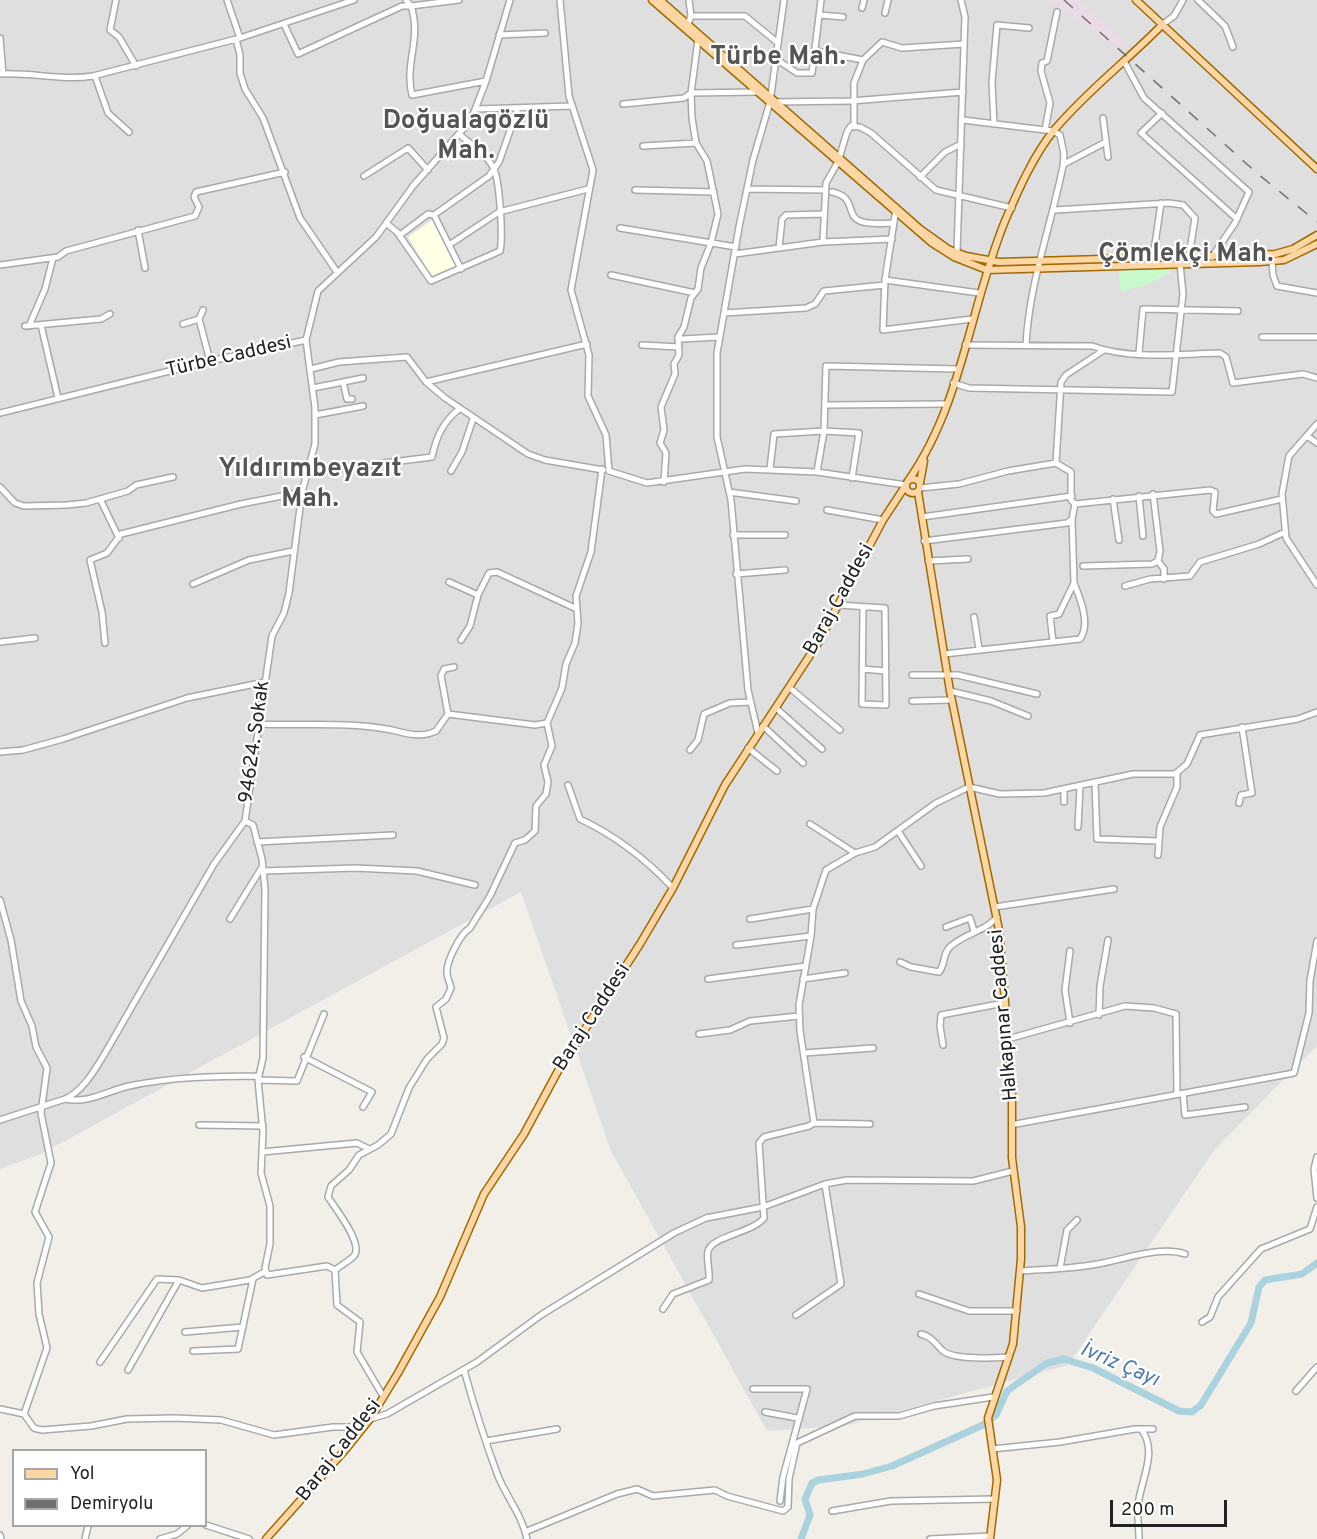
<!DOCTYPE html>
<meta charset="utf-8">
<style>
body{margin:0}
#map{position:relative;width:1317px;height:1539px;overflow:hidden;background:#f2efe9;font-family:Overpass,sans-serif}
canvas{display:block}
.legend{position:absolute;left:12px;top:1449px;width:195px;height:78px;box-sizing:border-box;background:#fff;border:2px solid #a7a7a7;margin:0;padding:8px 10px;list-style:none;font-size:18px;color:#222}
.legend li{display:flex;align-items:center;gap:12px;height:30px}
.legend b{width:30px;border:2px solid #a7a7a7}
.scale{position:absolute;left:1110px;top:1500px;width:117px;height:27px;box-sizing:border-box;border:3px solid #222;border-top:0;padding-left:8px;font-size:18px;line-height:21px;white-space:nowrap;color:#222;-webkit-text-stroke:4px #fff;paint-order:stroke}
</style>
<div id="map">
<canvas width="1317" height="1539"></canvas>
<ul class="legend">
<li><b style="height:8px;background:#fcd6a4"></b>Yol</li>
<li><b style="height:8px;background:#707070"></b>Demiryolu</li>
</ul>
<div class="scale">200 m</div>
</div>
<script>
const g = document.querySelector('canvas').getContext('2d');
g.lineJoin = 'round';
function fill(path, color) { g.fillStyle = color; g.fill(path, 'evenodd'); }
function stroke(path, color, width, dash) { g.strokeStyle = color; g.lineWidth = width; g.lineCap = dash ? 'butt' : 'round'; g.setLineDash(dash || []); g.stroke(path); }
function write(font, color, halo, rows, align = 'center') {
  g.font = font + ' Overpass,sans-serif'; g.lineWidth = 4.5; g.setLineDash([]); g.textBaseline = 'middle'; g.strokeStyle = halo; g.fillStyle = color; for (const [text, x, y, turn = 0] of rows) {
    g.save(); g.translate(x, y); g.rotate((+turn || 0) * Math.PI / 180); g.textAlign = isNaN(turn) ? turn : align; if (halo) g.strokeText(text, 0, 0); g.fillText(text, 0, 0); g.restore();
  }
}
const residential = new Path2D(`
 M0 0H1317V1046L1215 1149 1068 1365 844 1426 767 1431 611 1151 521 892 41 1154 0 1169Z`);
const industrial = new Path2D(`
 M1048 0H1079L1126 44 1119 51 1090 27Z`);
const education = new Path2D(`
 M433 219 458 267 433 279 408 237Z`);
const park = new Path2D(`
 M1169 266 1170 273 1148 284 1121 292 1119 272 1124 268Z`);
const river = new Path2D(`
 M801 1539 810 1515 805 1499 812 1483 819 1480 863 1474 892 1466 983 1425 996 1415 1007 1391 1047 1363 1064 1359 1093 1368 1179 1411 1192 1412 1201 1405 1251 1323 1259 1287 1265 1280 1302 1274 1317 1263`);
const minor = new Path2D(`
 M116 0 110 30 119 37 136 66
 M227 0 240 38
 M406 0 411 6 459 0
 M560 0 569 96 593 170 571 290 589 355 588 396 606 435 609 471 647 483 745 469 817 472 906 485
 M1198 0 1225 26 1233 47
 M862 8 864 0
 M885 13 888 0
 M820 15 843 17
 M691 16H745L778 43
 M284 24 298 54 402 6H411C422 39 404 63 412 95L486 81
 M688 24 691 16 689 0
 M1163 24 1174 16 1183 0
 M499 35 545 33
 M0 38 3 74
 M236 39 240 55V73L245 89 263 118 300 218 337 272
 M816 51 863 60 882 42 902 48 964 44
 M776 59 797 73H812L821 0
 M1125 63 1144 98 1249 192 1235 223 1212 257
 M0 74C32 72 61 81 93 76L240 38 354 0
 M95 76 108 113 129 132
 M773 102 851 101 963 92
 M623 104 684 98 691 93 757 92
 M476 109 572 106
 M1162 113 1141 133 1237 219
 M1103 118 1108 157
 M963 120 1053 131 1060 135 1064 154 1063 166C1051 226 1029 284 1026 345
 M994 124 992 82 997 25 1029 28
 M854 127V83L863 60
 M1045 130 1050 103 1041 71 1042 63 1047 61 1057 12
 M643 146 696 143
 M1064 164 1106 142
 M364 176 408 148 428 170
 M920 177 945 152 961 144
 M747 189 825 190
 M635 190 714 192
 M832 192C857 197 845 215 860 221 869 225 884 223 894 223
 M896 209 885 280 883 330 972 319
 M1055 210 1169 203 1183 205 1195 218 1189 257
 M434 215 489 176 499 162 518 108
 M386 223 397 232 431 281 500 251C503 238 500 179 493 167 486 154 471 144 460 135
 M620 228 736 247
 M138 230 145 268
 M400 235 428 214 434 215 461 269
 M823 242 826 183 838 162 847 132 851 126 860 127 871 133 936 190 1012 208
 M449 245 499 212 588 189
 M779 248 782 219 786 215 824 214
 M957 252 965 17 961 0
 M735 254 823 242 892 239
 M1153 258 1161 203
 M1272 261 1273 275 1277 286 1317 293
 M0 265 58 257 66 251 195 216 199 207 194 197 196 192 285 172
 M611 275 695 293
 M885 280 979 293
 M203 310 199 319 210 361
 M724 313 806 308 815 304 824 291 885 285
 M183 324 199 319
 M41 325 58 398
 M25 326 101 319 110 314
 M29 326 45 289 53 258
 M678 337 682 339 718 337
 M1262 337H1317
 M642 345 679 347
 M965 345 1092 346C1131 360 1179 354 1220 353L1226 357 1233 383 1303 374 1317 378
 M1139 353 1143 309 1238 311
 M311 369 339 362 407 357 426 382 445 398 528 454 545 460 603 470
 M343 382 347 399H352
 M426 382 587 344
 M953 383 969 388 1172 392 1183 294 1180 264
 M313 388 363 378
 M826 405 947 404
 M0 413 210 361 306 340 318 291 376 237 413 186 471 120 486 81 510 0
 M315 415 363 406
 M1317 424 1289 456 1282 494 1286 538 1317 585
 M1307 436 1317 443
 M1056 463 1061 382 1066 375 1104 350
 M770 469 774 434 824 431 859 433 852 478
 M451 471 462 452 473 419
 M817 472 824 431 826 366 957 369
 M305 473 432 457C436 437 443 422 459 409
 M664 482 666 453 660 443 664 430 661 407 675 374 674 364 679 355 678 337 684 327 691 298 698 289 701 268 711 243 718 214 707 161 696 143 692 118 691 93 698 40
 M0 487 15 503 24 506 67 505 86 503 128 491 136 485 173 477
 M920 488 959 484 1008 471 1056 463 1071 472V500L1075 504 1210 490 1215 492 1213 511 1216 514 1282 499
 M729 492 796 501
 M1139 496 1143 536
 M100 499 119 538
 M1113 499 1119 540
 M827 510 883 520
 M922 517 1072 496
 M733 535H785
 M924 541 1067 523 1072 519 1075 504
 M928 561 968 559
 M1158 561 1164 569V579
 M1083 566 1152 564 1158 561 1160 551 1153 494
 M736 574 785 570
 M449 582 478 595
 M193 584 249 560 293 551
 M1125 586 1150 579 1190 576 1200 562 1259 544 1285 532
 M838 605 885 608 886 705 862 704 863 608
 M974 617 979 649
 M461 640 470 626 478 595 489 573 497 572 577 609
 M0 642 35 638
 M1053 642 1050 616 1059 614 1074 583 1072 519
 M105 643 102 612 90 560 107 553 121 534 241 504 302 492
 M944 654 1080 639C1091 624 1080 598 1074 583
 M862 669 886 671
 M912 675H958L1037 694
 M790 688 840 730
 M950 691 991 701 1028 716
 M912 701 952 700
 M776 708 822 749
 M448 714 441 676 444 669 454 667
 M258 724C304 726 347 721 392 730 407 734 422 738 436 731L448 714 535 725 547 723 562 688 566 664 575 643 578 623 576 596 591 552 602 469
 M763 726 803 763
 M758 733 748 690 731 500 717 437V353L739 227 753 160 770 102 784 0
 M748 748 777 771
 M690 750 698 740 704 714 730 703 750 702
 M0 752 23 750 63 739 187 698 265 682
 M1095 783 1097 839 1159 841
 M568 785 580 819C616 836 646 859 673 888
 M1064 802V789
 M1239 803 1241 795 1252 793 1242 727
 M245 821 253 825 262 859 265 889 263 1058 258 1080 263 1132 261 1173 270 1206V1244L265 1268 267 1275 327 1266 335 1270 337 1305 360 1322 357 1352 383 1396
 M810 824 855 853
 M1078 827 1080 786
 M898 831 921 866
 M257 842 393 835
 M1158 855 1160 827 1177 787V773
 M263 871 356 868 417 871 475 885
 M0 900 11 940 21 1001 32 1026 36 1047 47 1068 41 1113 51 1163 35 1212 49 1237 37 1283 39 1314 47 1348 24 1414
 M995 907 1114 889
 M230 919 262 867
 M750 919 813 909
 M946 927 970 918 974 931
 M736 945 811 936
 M1070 951 1065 990 1070 1023
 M900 962 911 967 939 972C946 964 942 953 951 946 964 934 986 931 997 917
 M708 979 806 966
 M803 979 845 973
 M1099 1015 1100 986 1108 940
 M699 1034 730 1030 750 1021 799 1016
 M1008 1039 1125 1006 1154 1008 1176 1014 1177 1094
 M943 1045 940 1026 941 1015 1004 1003
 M804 1053 873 1048
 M304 1057 372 1092 363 1107
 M258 1080 297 1081 324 1014
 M1183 1093 1185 1115 1245 1107
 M66 1099C88 1104 107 1091 129 1086 172 1077 215 1076 259 1076
 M0 1120 65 1099C83 1091 94 1071 104 1055L214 864 245 821 272 636 284 613 289 593 302 492 315 444V408L306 340
 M814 1123 870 1124
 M1016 1124 1294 1073 1309 1013 1310 981 1317 941
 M199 1125 263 1126
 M262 1152 357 1143 369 1149
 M1317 1157 1314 1169 1317 1198
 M1060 1268 1067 1230 1077 1220
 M335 1270C340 1266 349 1261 354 1256 364 1244 335 1208 328 1197L331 1186 349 1170 359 1155 378 1145 391 1134 409 1088 427 1059 442 1044 444 1038 436 1007 446 999 451 988C450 983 447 977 447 973 446 962 460 934 470 928L490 896 515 843 525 840 535 831 536 806 546 794 548 782 544 765 552 746 547 723
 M1020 1271C1047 1269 1076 1269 1103 1263 1127 1258 1161 1246 1185 1254
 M919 1294 969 1311H1017
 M663 1309 673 1294 709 1280C710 1270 706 1260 708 1251 712 1236 752 1233 764 1218L759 1143 764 1137 809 1126 814 1123 800 1031 799 1005 811 936 813 909 826 870 855 853 875 847 936 803 969 787 1000 794 1044 793 1133 774H1175L1187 764 1200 735 1298 719 1317 712
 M796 1315 841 1284 825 1184
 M1202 1322 1210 1317 1218 1297 1261 1249 1310 1229 1317 1207
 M185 1332 243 1327
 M921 1334C933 1337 935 1344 943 1351 954 1360 995 1358 1009 1357
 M193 1351 238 1349 253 1279
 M100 1362 157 1279 179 1280
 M128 1370 179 1280 202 1288 250 1280 266 1271
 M464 1370C474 1406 485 1441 498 1476 507 1498 522 1515 527 1539
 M753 1389H807L783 1477 780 1501
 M1296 1391 1317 1367
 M0 1409 24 1414
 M765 1412 797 1418
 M24 1414 34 1428 42 1430 91 1426 127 1419 174 1418 221 1420 274 1435 333 1427H364
 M370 1419 387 1414 477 1362 541 1315 674 1233 706 1218 763 1207 825 1184 847 1180 973 1181 1013 1171
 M486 1441 557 1429
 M992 1449 1060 1442 1135 1429H1153
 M832 1511 891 1501 995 1499
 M206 1525 249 1539
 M525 1532 617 1494 637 1489 653 1496 715 1490 727 1496 783 1511 788 1507 789 1479 797 1443 855 1416H899L934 1406 993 1397
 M0 1535 1 1539
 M85 1539 88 1526
 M160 1539 177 1534 187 1526
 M930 1539 990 1536
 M1139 1539C1139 1528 1137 1517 1138 1506 1140 1481 1159 1452 1141 1429`);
const major = new Path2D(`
 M652 0 932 243 954 257 987 270 1260 262 1284 260 1317 244
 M660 0 920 229 948 249 966 256 999 262 1275 254 1293 249 1317 235
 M1136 0 1317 169
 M906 486a7 7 0 1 1 14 0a7 7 0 1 1-14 0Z
 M908 481C962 405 970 306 1005 221 1018 191 1034 154 1055 129 1088 90 1128 60 1163 24
 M920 483 924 461
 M918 492 950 691 999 930 1012 1086V1158L1021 1227V1259L1013 1344 988 1418 997 1480 990 1539
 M266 1539 346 1449 370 1419 398 1373 440 1297 484 1194 524 1134 558 1071 640 944 673 888 725 785 818 643 883 520 906 485`);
const rail = new Path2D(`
 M1064 0 1258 174 1317 222`);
const streetNames = [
 ["Türbe Caddesi",229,358,-13],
 ["Baraj Caddesi",840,600,-61],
 ["94624. Sokak",256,742,-82],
 ["Halkapınar Caddesi",1005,1015,-95],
 ["Baraj Caddesi",593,1018,-57],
 ["Baraj Caddesi",340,1451,-52]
];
const waterNames = [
 ["İvriz Çayı",1119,1366,23]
];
const districtNames = [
 ["Türbe Mah.",778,59],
 ["Doğualagözlü",466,123],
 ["Mah.",466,153],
 ["Çömlekçi Mah.",1186,256],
 ["Yıldırımbeyazıt",310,471],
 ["Mah.",310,501]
];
fill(residential, '#e0dfdf');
fill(industrial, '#ebdbe8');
fill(education, '#ffffe5');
fill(park, '#c8facc');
stroke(river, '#aad3df', 7);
stroke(minor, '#a9a9a9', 8);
stroke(major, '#a06b00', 9);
stroke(minor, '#fff', 5);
stroke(major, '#fcd6a4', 6);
stroke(rail, '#707070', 1.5, [12, 12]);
write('20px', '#222', '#fff', streetNames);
write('italic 21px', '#4a7aab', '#fff', waterNames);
write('bold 26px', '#555', '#fff', districtNames);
</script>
